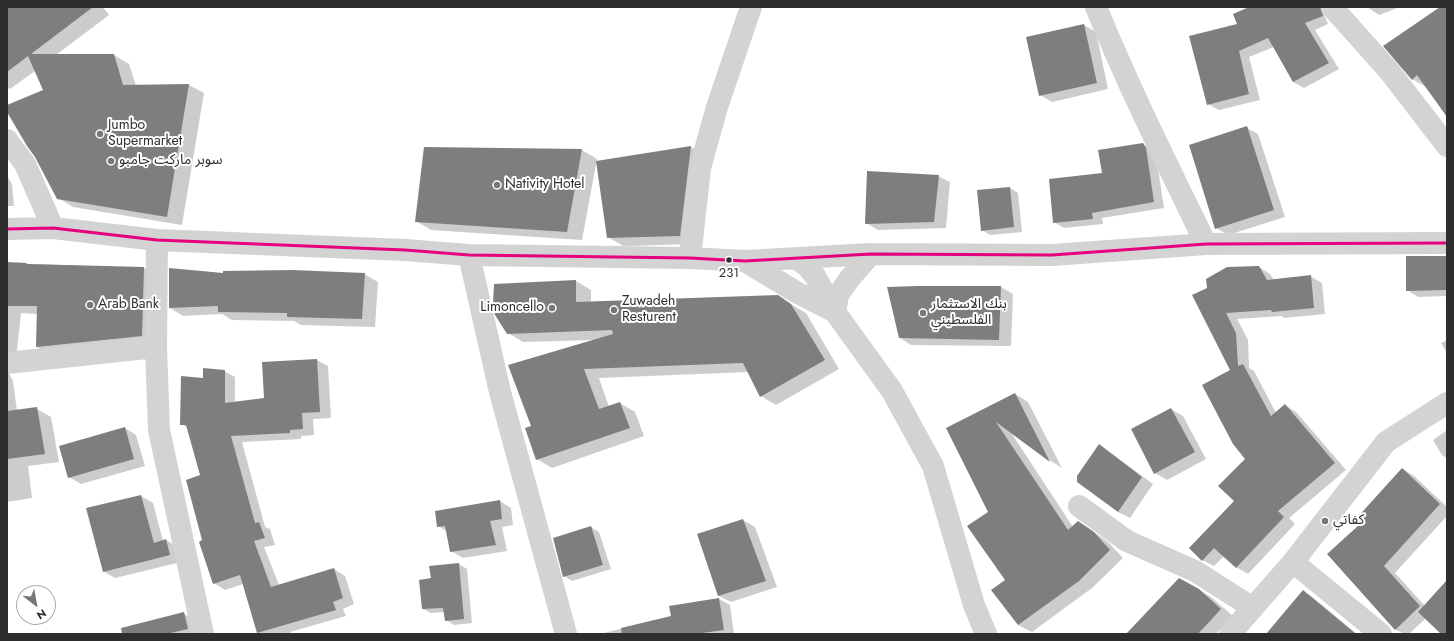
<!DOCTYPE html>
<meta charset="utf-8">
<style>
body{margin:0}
#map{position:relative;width:1454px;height:641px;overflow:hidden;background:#fff;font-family:Jost,sans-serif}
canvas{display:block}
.frame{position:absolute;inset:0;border:8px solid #2e2e2e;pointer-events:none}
.north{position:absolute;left:16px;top:585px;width:40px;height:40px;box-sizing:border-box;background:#fff;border:1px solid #ababab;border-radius:50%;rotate:149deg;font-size:11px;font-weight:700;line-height:16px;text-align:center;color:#2e2e2e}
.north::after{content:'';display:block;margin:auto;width:14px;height:18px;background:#777;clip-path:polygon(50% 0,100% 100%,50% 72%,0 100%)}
</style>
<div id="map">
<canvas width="1454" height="641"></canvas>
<div class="frame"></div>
<div class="north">N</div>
</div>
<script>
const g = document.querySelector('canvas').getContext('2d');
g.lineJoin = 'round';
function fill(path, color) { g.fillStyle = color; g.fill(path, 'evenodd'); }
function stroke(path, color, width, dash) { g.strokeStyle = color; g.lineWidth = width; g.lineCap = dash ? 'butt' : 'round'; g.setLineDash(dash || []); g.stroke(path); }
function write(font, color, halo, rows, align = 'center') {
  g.font = font + ' Jost,"Noto Sans Arabic",sans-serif'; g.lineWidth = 4; g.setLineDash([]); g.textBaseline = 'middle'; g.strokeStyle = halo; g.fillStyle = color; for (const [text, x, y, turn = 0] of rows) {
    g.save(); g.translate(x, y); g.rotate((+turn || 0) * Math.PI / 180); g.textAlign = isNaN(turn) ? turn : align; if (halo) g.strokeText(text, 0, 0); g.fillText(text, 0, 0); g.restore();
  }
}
const shadow = new Path2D(`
 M7 7H103L109 15 56 55H114L129 64 136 86 189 85 204 93 182 225 73 207 58 198 36 156 7 110V106L44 91 35 71 10 89 7 87Z
 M1252 7H1321L1328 24 1315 30 1339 69 1304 88 1293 82 1274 47 1249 57 1260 100 1219 110 1208 104 1239 25Z
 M1367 7H1400L1379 15Z
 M1441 7H1447V109L1426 87 1412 79Z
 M1084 25 1096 32 1108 89 1052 102 1040 95Z
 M1247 128 1258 134 1285 217 1228 235 1216 228Z
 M1143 144 1153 150 1156 155 1164 208 1102 218 1103 224 1064 228 1054 222 1103 174Z
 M691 147 706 156 695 244 623 246 608 237 597 162Z
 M582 150 597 159 582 240 431 230 416 221Z
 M7 176 12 184 14 206H7Z
 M938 176 950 182 946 228 878 230 866 223Z
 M1010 188 1018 193 1022 232 990 235 982 230 978 191Z
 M1447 257V296L1418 297 1407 290Z
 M7 263 144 268 158 276 156 344 52 355 37 347 38 314 21 313 16 359 9 373 13 381 17 411 37 409 51 417 59 462 28 466 32 498 7 502Z
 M1259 267 1270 274 1274 280 1310 276 1322 283 1325 314 1284 318 1282 316 1237 319 1248 340 1249 368 1254 371 1276 413 1285 405 1296 412 1346 470 1289 518 1295 524 1248 574 1236 567 1224 556 1214 566 1202 560 1236 501 1246 459 1231 371 1193 296Z
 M224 274H364L378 282 375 327 301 325 294 321 232 320 222 314 183 316 170 308Z
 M576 281 591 290V302L777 296 806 313 839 369 776 405 761 396 748 372 599 378 609 407 620 403 635 412 644 436 552 468 537 459 532 426 594 340 523 342 508 333Z
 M1001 287 1013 294 1011 346 911 345 900 338 888 288Z
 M1447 340V353L1441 343Z
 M317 360 328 366 331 418 313 419 314 435 301 436V439L242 442 265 527 270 529 275 545 264 547 279 585 334 569 345 576 354 604 343 609 346 616 290 632 291 634H259L243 584 225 590 214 583 203 541 202 476 188 428 181 424 204 379 224 371 235 377V402L265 399Z
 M1015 394 1028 402 1062 468 1051 461 1010 431 1073 527 1078 522 1091 530 1107 541 1123 558 1092 588 1032 632 1018 625 989 512 947 429Z
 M1171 409 1183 416 1206 459 1167 480 1155 473Z
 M125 428 136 435 145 466 81 484 69 477Z
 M1447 430V458L1442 455 1433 440Z
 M1099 446 1111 453 1153 484 1130 518 1118 512Z
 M1403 469 1414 476 1447 507V516L1395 573 1425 606 1447 582V634H1442L1426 618 1409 634H1404L1395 629 1361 525Z
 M141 496 153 503 163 541 166 540 178 547 181 562 115 578 103 571Z
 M500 501 511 508 513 525 502 527 507 551 463 558 451 551 448 532 438 526Z
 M743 520 755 527 777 587 731 602 719 596 698 534Z
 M591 527 599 532 611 569 572 581 564 576Z
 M459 564 467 569 472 623 454 625 446 620 445 612 431 613 423 609 432 579Z
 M1199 590 1211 597 1233 616 1216 634H1132Z
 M1303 592 1311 596 1357 634H1268Z
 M719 599 730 605 734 634H600L672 616Z
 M184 614 192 618 196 633 153 634Z`);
const building = new Path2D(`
 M7 7H93L31 54H114L123 85 189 84 167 217 57 199 35 157 27 146 7 112V105L43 90 28 56 7 72Z
 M1249 7H1320L1323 16 1305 23 1329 63 1293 82 1268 38 1239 51 1249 94 1207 105 1189 36 1237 24 1233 14Z
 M1440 7H1447V117L1417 75 1412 80 1383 46Z
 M1084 24 1097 83 1039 96 1026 37Z
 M1247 126 1274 210 1215 229 1189 145Z
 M1143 143 1146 148 1154 202 1092 213 1093 219 1053 223 1049 179 1102 173 1098 150Z
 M691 146 680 236 607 238 596 161Z
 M424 147 582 149 567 232 415 222Z
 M867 171 939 175 934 222 865 224Z
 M1010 187 1014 227 981 231 977 190Z
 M1406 256H1447V290L1406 291Z
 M7 262 27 263 26 264 144 267 142 336 36 347 37 306H7Z
 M1259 266 1267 280 1311 275 1314 308 1272 312 1271 310 1226 313 1236 333 1238 366 1243 364 1271 416 1285 404 1335 463 1278 511 1284 517 1236 568 1214 548 1202 561 1189 548 1234 501 1218 486 1245 459 1233 444 1202 385 1230 370 1192 295 1207 288 1206 279 1227 267Z
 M169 268 223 273V271L292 270 365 273 362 319 287 317V313L218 312V306L169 308Z
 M576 280V302L778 295 791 304 825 360 760 397 743 363 584 369 599 409 620 402 630 428 536 460 525 428 531 426 508 365 613 334 612 330 507 334 495 315 493 303 494 284Z
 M917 286H1001L999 340 899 338 887 287Z
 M317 359 320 412 302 413 303 429 290 430V433L231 436 255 523 259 522 265 538 254 541 271 587 334 568 343 598 333 602 336 610 257 633 240 575 213 584 199 542 202 540 186 480 200 475 186 425H180L181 376 203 378V368L225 370V403L264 398 262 362Z
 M1015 393 1050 462 996 422 1068 530 1078 521 1094 532 1110 550 1079 581 1018 625 991 590 1005 580 967 526 988 512 946 428Z
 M37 407 45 454 7 459V411Z
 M1171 408 1195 452 1154 474 1131 429Z
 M125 427 134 459 68 478 59 446Z
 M1099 444 1142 477 1118 512 1077 482V476Z
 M1402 468 1440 504 1384 566 1420 606 1395 630 1327 554 1359 525 1355 520Z
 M141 495 154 543 166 539 170 555 103 572 86 508Z
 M500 500 502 519 490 521 496 545 450 552 445 526 437 527 435 511Z
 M743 519 766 581 718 596 697 534Z
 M591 526 603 565 563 577 553 538Z
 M459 563 464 619 445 621 443 608 422 609 419 580 431 578 429 566Z
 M1179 578 1199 589 1221 609 1198 634H1126Z
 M1447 580V634H1441L1418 612Z
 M1303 590 1356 634H1266Z
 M719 598 724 630 695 634H622L621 628 671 616 669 606Z
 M184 612 188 629 166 634H122L121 628Z`);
const minor = new Path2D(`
 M1096 7C1129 88 1168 166 1206 244
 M1332 7 1390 72 1447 146
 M7 140 25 164 53 228
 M7 229 53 228 157 240 405 250 469 255 690 258 745 261 871 254 1052 255 1206 244 1447 243
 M157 240 156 347 159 430 203 634
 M469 255 500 392 566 634
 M690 258 700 168 717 107 751 7
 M797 259 807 266 815 276 835 312 892 391 933 466 974 605 986 634
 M745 261 796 292 835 312 838 295 850 278 871 254
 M7 363 156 347
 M1079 506 1127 541 1195 571 1253 608
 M1293 562 1381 634
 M1230 634 1293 562 1386 442 1447 403`);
const bus1 = new Path2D(`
 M7 229 53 228 157 240 405 250 469 255 690 258 745 261 871 254 1052 255 1206 244 1447 243`);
const markers = [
 [100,134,4,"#777"],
 [111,161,4,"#777"],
 [497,185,4,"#777"],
 [729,260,3.5,"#2e2e2e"],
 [90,305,4,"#777"],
 [552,308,4,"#777"],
 [614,310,4,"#777"],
 [923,313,4,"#777"],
 [1325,521,4,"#777"]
];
const busNames = [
 ["231",729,274]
];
const poiNames = [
 ["Jumbo",108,126],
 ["Supermarket",108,142],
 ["سوبر ماركت جامبو",119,161],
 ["Nativity Hotel",505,185],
 ["Zuwadeh",622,302],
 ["Resturent",622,318],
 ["Arab Bank",98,305],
 ["بنك الاستثمار",931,305],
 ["الفلسطيني",931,321],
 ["Limoncello",544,308,"right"],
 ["كفاتي",1333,521]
];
fill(shadow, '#0003');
fill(building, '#7e7e7e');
stroke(minor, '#d3d3d3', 22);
stroke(bus1, '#e5007d', 3);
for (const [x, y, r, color] of markers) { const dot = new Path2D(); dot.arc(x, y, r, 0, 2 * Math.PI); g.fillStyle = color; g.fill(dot); stroke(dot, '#fff', 1.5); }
write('13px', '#2e2e2e', '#fff', busNames);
write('14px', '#2e2e2e', '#fff', poiNames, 'left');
</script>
